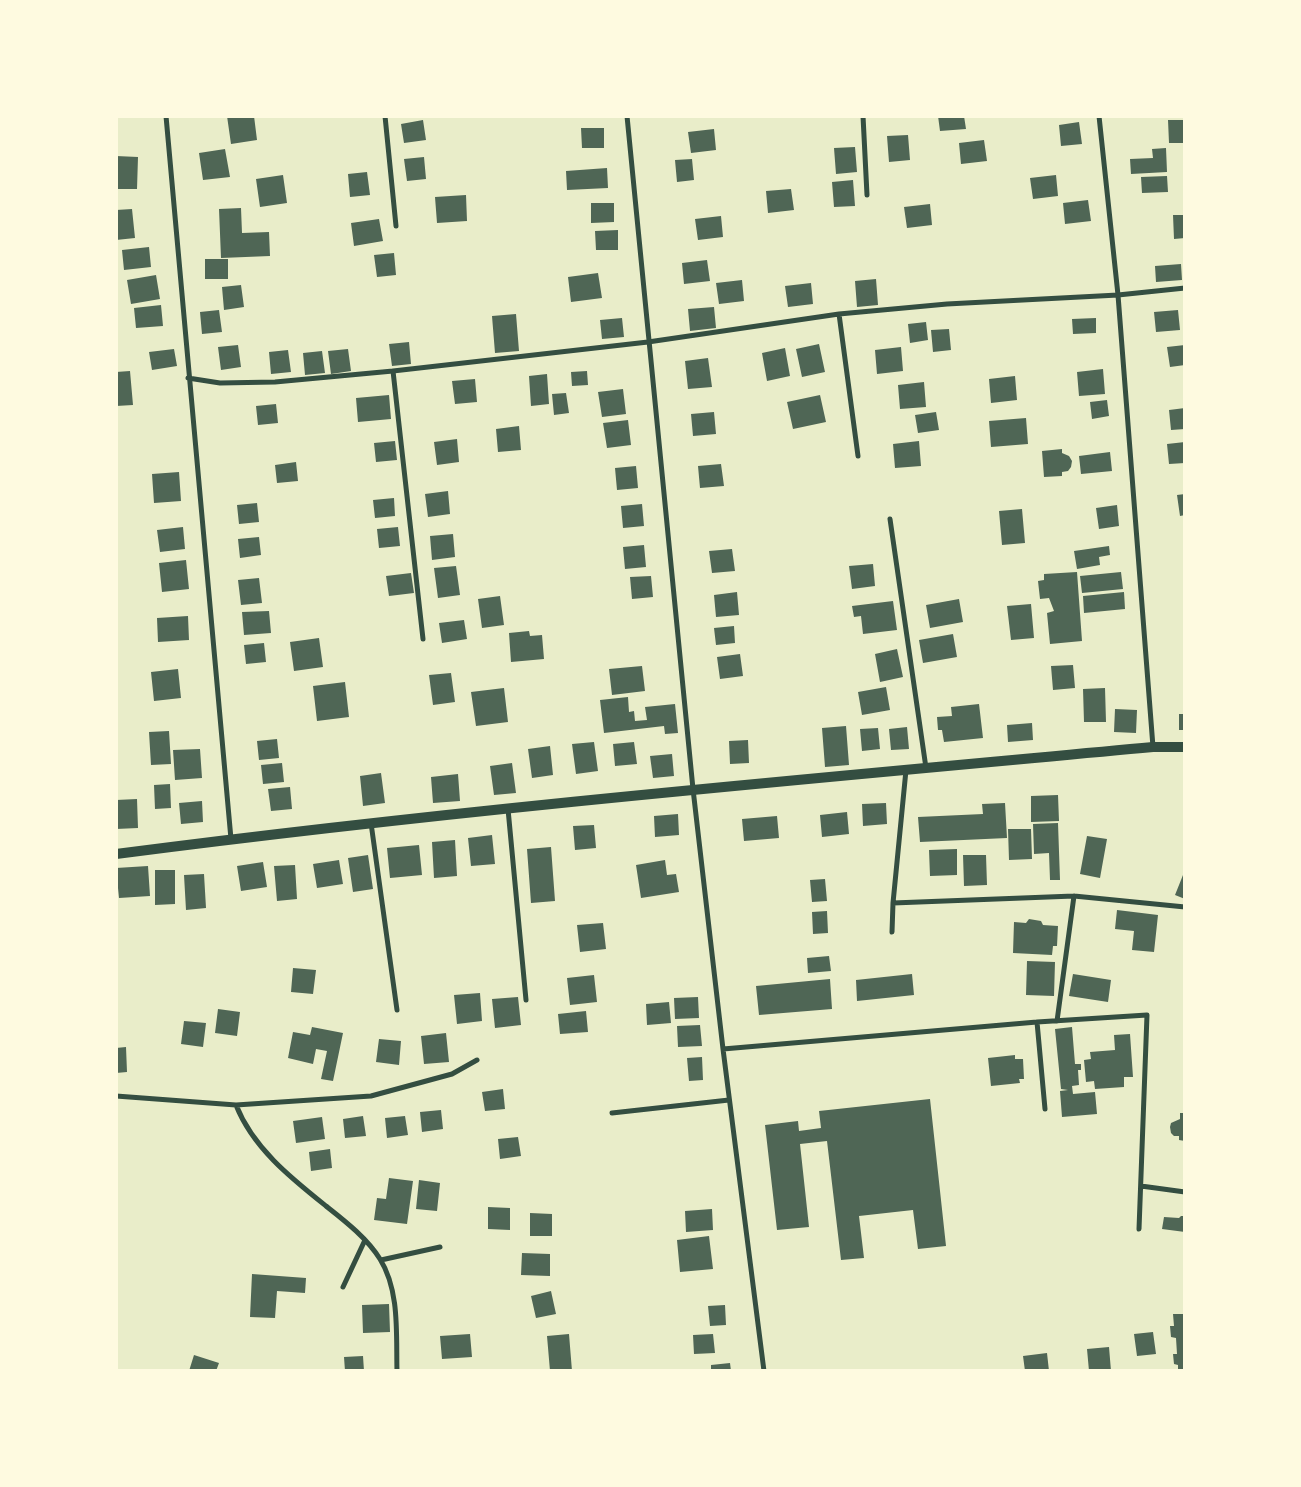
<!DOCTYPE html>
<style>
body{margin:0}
#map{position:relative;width:1301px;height:1487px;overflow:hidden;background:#e9edc9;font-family:"Fira Sans",sans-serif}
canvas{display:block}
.frame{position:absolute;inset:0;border:118px solid #fefae0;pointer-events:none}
</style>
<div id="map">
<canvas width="1301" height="1487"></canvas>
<div class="frame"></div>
</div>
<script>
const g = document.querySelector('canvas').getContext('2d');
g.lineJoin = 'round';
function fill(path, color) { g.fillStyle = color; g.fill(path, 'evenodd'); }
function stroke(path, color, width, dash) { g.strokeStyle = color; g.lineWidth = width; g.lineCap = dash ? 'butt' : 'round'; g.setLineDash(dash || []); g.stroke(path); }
const building = new Path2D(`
 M227 116H254L257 140 231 144Z
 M938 116H964L966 129 940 131Z
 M423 120 426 140 404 143 401 124Z
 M1168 120H1185V143H1169Z
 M1079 122 1082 144 1061 146 1059 125Z
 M581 128H604V148H582Z
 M714 129 716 150 691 153 688 132Z
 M908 135 910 160 889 162 887 136Z
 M984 140 987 161 961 164 959 143Z
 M855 147 857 172 836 174 834 148Z
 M1166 148 1167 172 1131 174 1130 159 1153 158 1152 149Z
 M225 149 230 177 203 180 199 153Z
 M116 156 138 157 137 189H116Z
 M424 157 426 179 407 181 404 159Z
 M692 159 694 180 677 182 675 160Z
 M607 168 608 188 567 190 566 171Z
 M367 172 370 195 350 197 348 174Z
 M283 175 287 203 260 207 256 179Z
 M1056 175 1058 196 1033 199 1030 178Z
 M1167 176 1168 192 1142 193 1141 177Z
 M853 180 855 206 834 207 832 182Z
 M791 189 794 210 768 213 766 191Z
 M466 195 467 221 437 223 435 197Z
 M1088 200 1091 221 1065 224 1063 203Z
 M591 203H614V222L591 223Z
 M930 204 932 225 907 228 904 207Z
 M241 208 242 233 269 232 270 256 221 258 219 209Z
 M132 209 135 238 116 240V210Z
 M1173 215H1185V238L1174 239Z
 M721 216 723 237 698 240 695 219Z
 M379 219 383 241 354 246 351 223Z
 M618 230V250H596L595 231Z
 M149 247 151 267 124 270 122 250Z
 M394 253 396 275 377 277 374 255Z
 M205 259H228V279H205Z
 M707 260 710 281 684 284 682 263Z
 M1181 264 1182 280 1156 282 1155 266Z
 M598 273 602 298 571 302 568 277Z
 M156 275 160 299 131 304 127 280Z
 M876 279 878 305 857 307 855 281Z
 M742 280 744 301 719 304 716 283Z
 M811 283 813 304 788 307 785 286Z
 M241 285 244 307 224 310 222 287Z
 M161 305 163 326 136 328 134 308Z
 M714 307 716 328 690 331 688 309Z
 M219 310 222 332 202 334 200 312Z
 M1178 310 1180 330 1156 332 1154 312Z
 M516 314 519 351 495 353 492 316Z
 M622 318 624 337 602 339 600 320Z
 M1096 318V333L1073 334 1072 319Z
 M926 322 928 340 910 343 908 324Z
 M949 329 951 350 933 352 931 330Z
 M409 342 411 364 392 366 389 344Z
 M819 344 825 372 802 377 796 349Z
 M238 345 241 367 221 370 218 347Z
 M1185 345V365L1170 367 1167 347Z
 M901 347 903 371 877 374 875 350Z
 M785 348 790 376 767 381 762 353Z
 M174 349 177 366 152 370 149 352Z
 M348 349 351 371 331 374 328 351Z
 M288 350 291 372 271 374 269 352Z
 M322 351 325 373 305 375 303 353Z
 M708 358 712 387 688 389 685 361Z
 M1103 369 1105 394 1079 396 1077 372Z
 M130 371 133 405 116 406V372Z
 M587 371 588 385 572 386 571 372Z
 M547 374 549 404 531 406 529 376Z
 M1015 376 1017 400 991 403 989 379Z
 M475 379 477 402 455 404 452 381Z
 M924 382 926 407 900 409 898 385Z
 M623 389 626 414 602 417 598 392Z
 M566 393 569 413 554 415 552 394Z
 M389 395 391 419 358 422 356 398Z
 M820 395 826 422 793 429 787 402Z
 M1107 400 1109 416 1092 419 1090 402Z
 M276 404 278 423 258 425 256 406Z
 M1185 408V429L1171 430 1169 410Z
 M714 412 716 434 693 436 691 414Z
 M936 412 939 430 918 433 915 415Z
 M1026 418 1028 444 991 447 989 421Z
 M628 420 631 445 607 448 603 423Z
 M519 426 521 450 498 452 496 429Z
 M457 439 459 462 437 465 434 442Z
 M395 441 397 460 376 462 374 443Z
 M919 441 921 466 895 468 893 444Z
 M1185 442V463L1169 464 1167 444Z
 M1062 449V453L1069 456 1072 461 1071 467 1068 471 1062 472V476L1044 477 1042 451Z
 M1110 452 1112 471 1081 474 1079 456Z
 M296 462 298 481 277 483 275 465Z
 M721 464 724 486 700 488 698 466Z
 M636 466 638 488 617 490 615 468Z
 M179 472 181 501 154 503 152 474Z
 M448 491 450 514 428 517 425 494Z
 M1185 494V515L1180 516 1177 495Z
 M394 498 395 516 375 518 373 500Z
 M257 503 259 522 239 524 237 505Z
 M642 504 644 526 623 528 621 506Z
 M1117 505 1119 526 1099 529 1096 508Z
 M1022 509 1025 543 1002 545 999 511Z
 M183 527 185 549 160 552 157 530Z
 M398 527 400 546 379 548 377 529Z
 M453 534 455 557 432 560 430 536Z
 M259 537 261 555 240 558 238 539Z
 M644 545 646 567 625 569 623 547Z
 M1109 546 1110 555 1099 557 1100 565 1077 569 1074 551Z
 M732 549 735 571 712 573 709 551Z
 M186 560 189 589 162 592 159 563Z
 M873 564 875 586 852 589 849 566Z
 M456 566 460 595 438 598 434 568Z
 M1077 572 1082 641 1050 644 1047 613 1054 611 1049 598 1040 599 1038 581 1044 580V574Z
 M1121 572 1123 589 1082 593 1080 576Z
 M411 573 414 593 389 596 386 576Z
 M651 576 653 597 632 599 630 577Z
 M259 578 262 603 241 605 238 580Z
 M737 592 739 615 716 617 714 595Z
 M1124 592 1125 609 1084 613 1083 596Z
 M500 596 504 625 482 628 478 599Z
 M959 599 963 622 930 628 926 605Z
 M893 601 897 630 863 634 861 616 854 617 852 606Z
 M1031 604 1034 638 1011 640 1007 606Z
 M269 611 271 633 244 635 242 612Z
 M188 616 189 640 158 642 157 618Z
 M464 620 467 639 442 643 439 623Z
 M734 626 735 643 716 645 714 628Z
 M529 631 530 636 542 635 544 659 511 662 509 633Z
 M953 634 957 657 923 663 919 640Z
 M319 638 323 667 294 671 290 642Z
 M264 643 266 662 246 664 244 645Z
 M897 649 903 677 880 682 875 654Z
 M740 654 743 676 720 679 717 657Z
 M1073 665 1075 688 1053 690 1051 666Z
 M642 666 645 691 612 695 609 669Z
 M178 669 181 698 154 701 151 672Z
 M451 673 455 702 433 705 429 675Z
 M345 682 349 717 317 721 313 686Z
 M886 687 890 710 862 715 858 692Z
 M504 688 508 722 476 726 471 692Z
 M1105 688 1106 722H1084L1083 689Z
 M628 697 629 712 634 711 635 721 647 720 645 707 675 704 678 733 665 734 664 726 604 733 600 700Z
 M979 704 983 738 944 742 942 730H938L937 717 952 716 951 707Z
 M1115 709 1137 710 1136 733 1114 732Z
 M1179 714H1185V730H1179Z
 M1032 723 1033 740 1008 742 1007 725Z
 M846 726 849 765 825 767 822 728Z
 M907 727 909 749 891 750 889 729Z
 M878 728 880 749 862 751 860 729Z
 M169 731 171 764 151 765 149 732Z
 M277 739 279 758 259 760 257 741Z
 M748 740 749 763 730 764 729 741Z
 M594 742 598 771 576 774 572 744Z
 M634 742 637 764 615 766 613 744Z
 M550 746 553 775 532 778 528 749Z
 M200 749 202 778 175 780 173 750Z
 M672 754 674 776 653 778 650 756Z
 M282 763 284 782 263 784 261 765Z
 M512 763 516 793 494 795 490 766Z
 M381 773 385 803 363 806 360 776Z
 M458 774 460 801 433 803 431 777Z
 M170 784 171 808 155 809 154 785Z
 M290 787 292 809 271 811 268 789Z
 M1058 795 1059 821 1031 822V796Z
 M137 799 138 828 116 829V800Z
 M202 801 203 822 181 824 179 803Z
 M886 803 887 824 863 826 862 804Z
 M1005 803 1007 838 920 842 918 817 983 814 982 804Z
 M847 812 849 834 822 837 820 815Z
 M678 814 679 835 655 837 654 816Z
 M777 816 779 838 744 841 742 819Z
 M1058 823 1060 880H1050L1049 853 1034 854 1033 824Z
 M594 825 596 848 575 850 573 826Z
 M1008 829H1031L1032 859 1009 860Z
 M492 835 495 864 471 866 468 838Z
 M1087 836 1107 839 1100 878 1080 874Z
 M455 840 457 876 434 878 432 842Z
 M419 845 422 875 390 878 387 848Z
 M551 847 555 901 531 903 527 849Z
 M957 849V875L930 876 929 850Z
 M368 855 373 889 353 892 348 858Z
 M963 855H986L987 885 964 886Z
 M339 860 343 884 317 888 313 864Z
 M665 860 667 875 676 874 679 892 641 898 636 865Z
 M263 862 267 887 241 891 237 866Z
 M295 865 297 899 277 901 274 866Z
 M148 866 150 896 119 898 116 868Z
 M155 870H175V904L155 905Z
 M204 874 206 908 186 910 184 875Z
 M1183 875H1185V899L1175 895Z
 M825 879 827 901 812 902 810 880Z
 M1117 910 1158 915 1154 952 1132 950 1134 931 1115 929Z
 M827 911 828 933 813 934 812 912Z
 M1029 919 1041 921 1043 925 1058 926 1057 946H1053L1052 955 1013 953 1014 922 1026 923Z
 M603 923 606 949 580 952 577 925Z
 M829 956 831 971 808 973 807 958Z
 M1027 961 1055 962 1054 996 1026 995Z
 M293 968 316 970 313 994 291 992Z
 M912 974 914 995 857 1001 856 980Z
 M1073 974 1111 980 1108 1002 1069 996Z
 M594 975 597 1002 570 1005 567 978Z
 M830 979 832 1009 759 1015 756 986Z
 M480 993 482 1021 457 1024 454 995Z
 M518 997 521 1025 495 1028 492 999Z
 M698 997 699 1018 675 1019 674 998Z
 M669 1002 671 1023 647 1025 646 1004Z
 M218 1009 240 1012 237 1036 215 1033Z
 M586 1011 588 1032 560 1034 558 1014Z
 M184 1021 206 1023 203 1047 181 1044Z
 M700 1025 702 1046 678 1047 677 1026Z
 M312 1027 343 1033 333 1081 321 1079 327 1051 316 1049 313 1064 288 1058 293 1032 310 1035Z
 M1072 1027 1075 1064H1081V1070H1078L1079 1085 1072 1086 1073 1094 1095 1092 1097 1114 1062 1117 1060 1091 1068 1090 1061 1089 1055 1029Z
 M446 1033 449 1062 424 1064 421 1036Z
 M1130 1034 1133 1077H1124V1087L1095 1089 1094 1081 1086 1082 1084 1060 1091 1059 1090 1052 1115 1050 1114 1035Z
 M379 1039 401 1041 399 1065 376 1062Z
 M126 1047 127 1072 116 1073V1048Z
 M1015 1055V1059H1023L1024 1079H1019L1020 1083 991 1086 988 1058Z
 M702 1057 703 1080 689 1081 687 1058Z
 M503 1089 505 1109 485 1111 482 1092Z
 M930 1099 946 1246 918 1249 913 1210 859 1216 864 1258 841 1260 827 1141 800 1144 809 1227 777 1230 765 1125 798 1121 799 1131 821 1128 819 1111Z
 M441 1110 443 1129 422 1132 420 1112Z
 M1180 1113H1185V1141L1179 1140V1136H1174L1171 1133 1170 1127 1171 1123 1180 1119Z
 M363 1116 366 1136 345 1138 343 1119Z
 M405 1116 408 1135 387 1138 385 1118Z
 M322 1117 325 1139 296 1143 293 1121Z
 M518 1137 521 1156 500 1159 498 1139Z
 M330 1149 332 1168 311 1171 309 1152Z
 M389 1178 413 1181 407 1224 374 1220 377 1198 386 1199Z
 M419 1180 440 1183 437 1211 416 1209Z
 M488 1207 510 1208V1230L488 1229Z
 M712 1209 713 1230 686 1232 685 1211Z
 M530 1213 552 1214V1236H530Z
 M1181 1216H1185V1232L1162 1229 1164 1217 1179 1218Z
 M709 1236 713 1269 680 1272 677 1240Z
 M522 1253 550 1254V1276L521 1275Z
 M252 1274 306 1278 305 1293 277 1291 275 1318 250 1317Z
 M551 1291 556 1314 536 1318 531 1296Z
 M389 1304 390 1332 363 1333 362 1305Z
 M725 1305 726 1325 710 1326 708 1306Z
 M1173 1314H1185V1371H1178V1365L1174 1364 1173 1354H1177L1176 1338 1171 1337 1170 1326H1174Z
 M1153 1332 1156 1354 1137 1356 1134 1334Z
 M470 1334 472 1357 442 1359 440 1336Z
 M569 1334 572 1371H550L547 1336Z
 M713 1334 715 1353 694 1354 693 1335Z
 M1109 1347 1111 1371H1089L1087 1349Z
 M1047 1353 1049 1371H1025L1023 1356Z
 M194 1355 219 1363 216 1371H189Z
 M363 1356 364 1371H345L344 1357Z
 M730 1363 731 1371H711V1365Z`);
const minor = new Path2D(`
 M166 116 231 839
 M385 116 396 226
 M627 116 693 789 723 1049 764 1371
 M863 116 867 195
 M1099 116 1118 295 1153 747
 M839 314 858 456
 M393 371 423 639
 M188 378 220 383 275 382 393 371 648 342 839 314 947 304 1118 295 1185 288
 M890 519 926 768
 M508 809 526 1000
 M371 823 397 1010
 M893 903 1074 896 1185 907
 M892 932 893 903 906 770
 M1057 1021 1074 896
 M1037 1022 1045 1109
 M723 1049 1037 1022 1147 1015 1139 1229
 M116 1096 236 1105 371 1096 452 1074 477 1060
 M236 1105C253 1148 291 1178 326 1206 345 1221 367 1238 380 1259 400 1291 396 1335 397 1371
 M612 1113 729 1100
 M1141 1186 1185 1192
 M381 1260 440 1247
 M343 1287 365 1240`);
const secondary = new Path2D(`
 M116 854C461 809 807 779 1153 747H1185`);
fill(building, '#4f6655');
stroke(minor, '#344e41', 5);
stroke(secondary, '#344e41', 10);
</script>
